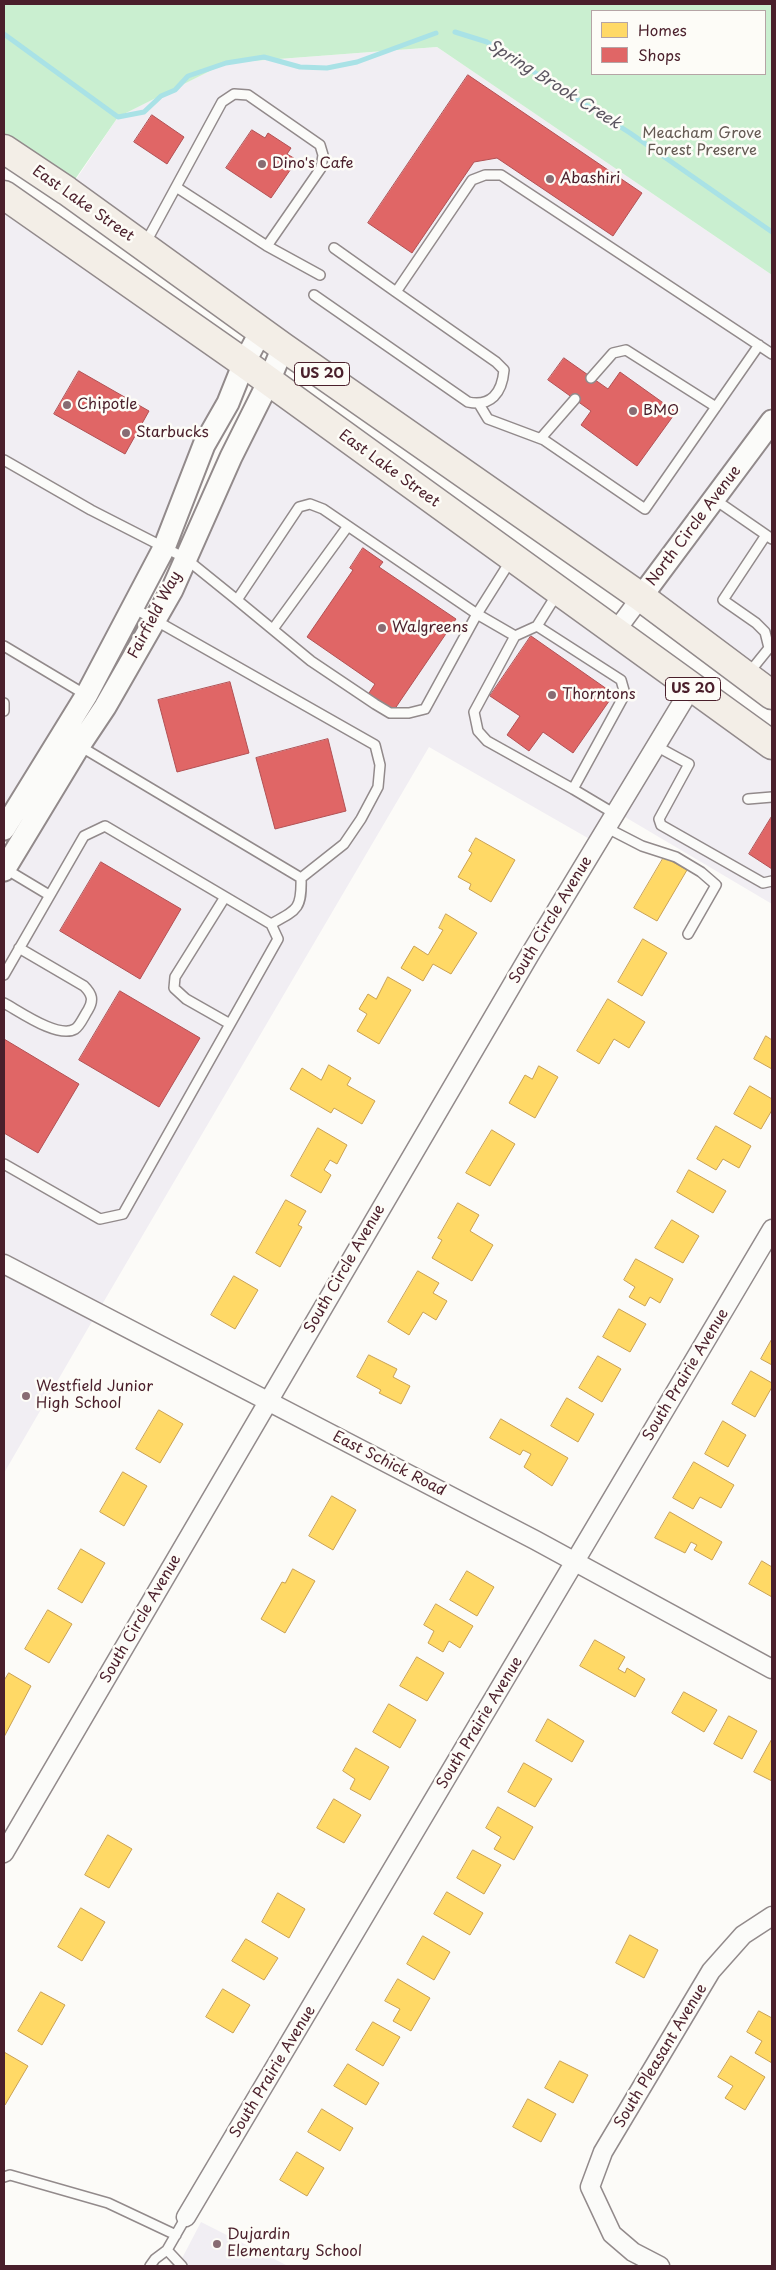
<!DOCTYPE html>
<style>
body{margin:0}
#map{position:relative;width:776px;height:2270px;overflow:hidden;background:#fcfbf8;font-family:"Playpen Sans",sans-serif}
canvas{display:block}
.frame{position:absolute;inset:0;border:5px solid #4a1f2b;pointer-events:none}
.legend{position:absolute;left:591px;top:10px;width:175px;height:65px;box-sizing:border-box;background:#fdfcf7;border:1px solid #b5a4a5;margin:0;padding:6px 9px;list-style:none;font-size:15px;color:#4a1f2b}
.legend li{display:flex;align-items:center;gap:10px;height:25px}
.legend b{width:25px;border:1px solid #b5a4a5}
</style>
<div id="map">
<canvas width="776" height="2270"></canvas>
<div class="frame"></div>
<ul class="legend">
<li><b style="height:14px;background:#ffd966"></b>Homes</li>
<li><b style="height:14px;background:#e06666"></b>Shops</li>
</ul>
</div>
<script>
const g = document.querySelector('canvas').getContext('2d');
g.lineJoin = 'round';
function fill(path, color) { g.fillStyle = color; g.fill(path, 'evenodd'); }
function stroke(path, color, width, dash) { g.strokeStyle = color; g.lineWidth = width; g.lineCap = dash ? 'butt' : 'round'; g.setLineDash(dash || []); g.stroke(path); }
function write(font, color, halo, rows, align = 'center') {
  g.font = font + ' "Playpen Sans",sans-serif'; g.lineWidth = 5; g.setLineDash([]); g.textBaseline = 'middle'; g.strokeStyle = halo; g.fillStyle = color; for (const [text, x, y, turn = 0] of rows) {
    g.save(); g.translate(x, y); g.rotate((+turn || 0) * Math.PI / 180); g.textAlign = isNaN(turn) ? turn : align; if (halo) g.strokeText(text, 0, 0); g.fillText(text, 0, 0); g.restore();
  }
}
const built = new Path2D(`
 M437 47 772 275V405L639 582 73 184 118 117 226 63Z
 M4 203 237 365 161 539 83 687 4 819Z
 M271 391 772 749V904L620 814 600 845 429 747 100 1308 4 1258V879Z
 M772 431V685L650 596Z
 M4 1271 94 1318 4 1473Z
 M201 2222 288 2266H178Z`);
const green = new Path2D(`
 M4 4H772V275L437 47 226 63 118 117 67 191 4 148ZM592 11H765V74H592Z`);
const homes = new Path2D(`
 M476 838 515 860 491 902 469 889 471 884 458 877 472 853 469 851Z
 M664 857 687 870 657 921 634 908Z
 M446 914 477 933 451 974 433 964 423 981 401 968 414 946 428 955 443 930 439 928Z
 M643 939 667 953 642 996 618 982Z
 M388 977 411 990 379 1044 357 1031 367 1014 359 1009 368 994 376 999Z
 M608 999 645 1022 629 1048 614 1039 599 1064 577 1051Z
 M766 1036 772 1040V1069L754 1059Z
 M329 1065 351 1078 347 1085 375 1101 362 1124 334 1108 331 1113 290 1089 302 1068 321 1080Z
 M539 1066 558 1077 535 1118 509 1103 525 1075 532 1079Z
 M750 1086 772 1099V1110L761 1129 734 1114Z
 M716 1126 751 1146 739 1168 723 1159 716 1170 697 1159Z
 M318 1128 347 1145 337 1164 330 1160 324 1170 331 1175 321 1193 291 1176Z
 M492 1130 515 1144 490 1186 466 1173Z
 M689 1170 726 1191 713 1213 677 1192Z
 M286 1200 306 1211 298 1225 302 1227 280 1267 256 1253Z
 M458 1203 479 1215 470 1231 493 1245 472 1281 432 1258 442 1240 438 1238Z
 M672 1220 699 1236 683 1263 655 1248Z
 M636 1259 673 1279 660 1303 650 1297 645 1306 629 1297 635 1287 624 1280Z
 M418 1271 439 1283 433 1293 447 1301 436 1320 423 1312 409 1335 388 1322Z
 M234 1276 258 1290 235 1329 211 1315Z
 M619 1309 646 1324 630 1352 603 1337Z
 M772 1339V1365L761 1359Z
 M369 1355 397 1369 393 1377 410 1386 401 1404 379 1393 381 1390 357 1377Z
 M598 1356 621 1369 602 1402 579 1388Z
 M751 1371 772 1383V1387L755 1417 732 1404Z
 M567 1398 594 1414 578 1442 551 1426Z
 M159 1410 183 1424 160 1463 136 1449Z
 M501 1419 568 1458 552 1486 524 1467 531 1454 523 1450 520 1455 490 1438Z
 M723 1421 746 1435 728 1467 705 1454Z
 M694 1462 734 1485 721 1508 700 1497 693 1509 673 1498Z
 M123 1472 147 1486 124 1526 100 1512Z
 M332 1496 356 1510 333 1550 309 1536Z
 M670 1512 722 1542 712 1560 694 1550 697 1545 691 1542 685 1553 655 1538Z
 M81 1549 105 1563 82 1603 58 1589Z
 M762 1561 772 1567V1597L749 1584Z
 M293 1569 315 1581 285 1633 261 1619 282 1582 285 1583Z
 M467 1571 494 1587 477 1616 450 1600Z
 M436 1604 473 1626 460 1648 449 1641 443 1652 428 1643 434 1631 424 1625Z
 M48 1610 72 1624 49 1663 25 1649Z
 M595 1640 625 1657 618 1669 625 1673 627 1668 645 1679 635 1697 580 1666Z
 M417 1657 444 1673 427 1701 400 1686Z
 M9 1673 31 1686 4 1737V1681Z
 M684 1692 717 1710 704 1732 672 1713Z
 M389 1704 416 1720 400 1748 373 1732Z
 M729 1716 757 1731 742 1759 714 1744Z
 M548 1719 584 1741 572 1762 536 1741Z
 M772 1739V1781L754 1772Z
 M356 1748 389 1767 370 1800 350 1789 355 1779 343 1771Z
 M524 1763 552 1779 535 1807 508 1792Z
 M334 1799 361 1815 344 1843 317 1828Z
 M498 1807 533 1827 514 1860 494 1849 501 1837 486 1828Z
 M108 1835 132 1849 109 1888 85 1875Z
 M473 1850 501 1865 484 1894 457 1878Z
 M447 1892 483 1913 470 1935 434 1914Z
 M278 1893 305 1909 289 1938 262 1922Z
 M81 1908 105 1922 82 1961 58 1947Z
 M630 1935 658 1950 644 1978 616 1963Z
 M423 1936 450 1952 434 1980 407 1964Z
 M246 1939 278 1958 264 1980 232 1961Z
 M398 1979 430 1998 411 2031 393 2021 400 2009 385 2001Z
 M223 1989 250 2005 233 2033 206 2017Z
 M41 1992 65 2005 42 2045 18 2031Z
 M759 2011 772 2018V2063L755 2053 762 2041 747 2032Z
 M373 2022 400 2037 383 2066 356 2050Z
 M4 2052 28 2066 5 2105 4 2104Z
 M731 2056 765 2077 745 2110 725 2098 733 2086 718 2077Z
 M560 2061 588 2075 573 2103 545 2088Z
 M348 2064 379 2083 366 2105 334 2086Z
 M528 2099 556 2114 541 2142 513 2127Z
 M322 2109 353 2128 340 2151 308 2132Z
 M297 2152 324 2168 307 2196 280 2180Z`);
const shops = new Path2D(`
 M468 75 642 193 613 236 497 158 474 162 412 253 368 223Z
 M152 115 184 137 167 164 134 142Z
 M252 130 265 138 268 133 291 148 287 154 297 160 271 198 226 168Z
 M564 358 608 389 620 372 676 412 637 466 581 425 591 411 548 380Z
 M79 371 149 411 125 454 54 414Z
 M363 548 383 562 379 567 456 619 392 713 367 696 375 684 307 637 353 570 350 568Z
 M531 636 614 694 573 753 543 732 529 751 507 735 520 716 490 696Z
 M230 682 249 753 177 772 158 700Z
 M328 739 346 811 275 829 256 758Z
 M772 816V869L749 854Z
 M101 862 181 909 140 979 60 931Z
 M120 991 200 1038 159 1107 79 1060Z
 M4 1039 79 1084 38 1153 4 1133Z`);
const stream = new Path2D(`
 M455 32 487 42 630 133 772 232
 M4 34 118 117 144 112 161 96 175 90 188 76 226 63 264 57 300 67 327 68 357 62 436 33`);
const service = new Path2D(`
 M176 187 267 246
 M145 244 222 102 234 94 248 95 320 145 323 155 321 168 267 246 320 275
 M334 248 396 292 472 180 485 175H501L772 354
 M314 295 468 402C491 407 502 393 504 370L496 362 396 292
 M591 378 613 353 626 350 716 407
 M479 404 488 419 544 440 645 509 759 345
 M541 438 575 399
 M4 460 91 510 185 558 237 600 299 507 310 504 323 509 477 614 515 636 474 712 478 731 487 741 573 789
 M714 499 772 539
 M557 594 537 626 621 680 625 694 573 789 615 814
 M237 600 311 661 375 704 390 713H409L425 709 477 614 511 560
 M132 607 375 745 380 765 378 787 361 819 344 844 301 878C302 909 297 910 271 924
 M273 629 348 526
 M515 636 537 626
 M4 646 86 695
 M748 674 769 648 765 632 756 623 723 600 766 535
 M4 703V711
 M78 745 301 878
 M656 746 689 764 659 819 661 825 763 883 772 881
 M748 799 772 797
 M607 828 642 846 676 857 701 872 716 885 688 934
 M4 868 49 895
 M225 897 175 977 174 988 186 999 230 1024
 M4 975 84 836 105 826 271 924 278 939 123 1214 100 1219 4 1164
 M4 1003C19 1011 58 1039 75 1029 80 1026 84 1016 88 1010 94 1000 92 994 84 986L19 948
 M4 2177 10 2175 108 2203 176 2235
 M150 2266 155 2259 167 2250
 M182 2266 167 2250 186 2217`);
const minor = new Path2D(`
 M615 632 641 597
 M4 1264 535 1540 772 1669
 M4 1853 529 956 691 688
 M186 2217 772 1229
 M660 2266 633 2252 612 2234 590 2187 603 2152 711 1971 743 1935 772 1916`);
const tertiary = new Path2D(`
 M641 597 772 421
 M4 829 86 696 164 548 204 445 228 403 244 363 261 331
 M4 870 79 746 105 707 172 590 231 457 269 381 283 347`);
const primary = new Path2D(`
 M4 149 67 191 283 347 641 597 772 695
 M4 195 244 363 772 745`);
const markers = [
 [262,164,5,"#886c73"],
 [550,179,5,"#886c73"],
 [67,405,5,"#886c73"],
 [633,411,5,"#886c73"],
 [126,433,5,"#886c73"],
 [382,628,5,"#886c73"],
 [552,695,5,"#886c73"],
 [26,1396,5,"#886c73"],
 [217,2244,5,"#886c73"]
];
const shields = [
 [322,374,55],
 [693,689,55]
];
const shieldNames = [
 ["US 20",322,374],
 ["US 20",693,689]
];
const parkNames = [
 ["Meacham Grove",702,134],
 ["Forest Preserve",702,151]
];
const poiNames = [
 ["Dino's Cafe",272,164],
 ["Abashiri",560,179],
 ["Chipotle",77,405],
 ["BMO",643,411],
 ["Starbucks",136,433],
 ["Walgreens",392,628],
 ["Thorntons",562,695],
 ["Westfield Junior",36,1387],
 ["High School",36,1404],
 ["Dujardin",227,2235],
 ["Elementary School",227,2252]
];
const streetNames = [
 ["East Lake Street",83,204,35],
 ["East Lake Street",389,469,36],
 ["North Circle Avenue",694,526,-53],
 ["Fairfield Way",155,615,-62],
 ["South Circle Avenue",551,920,-59],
 ["South Circle Avenue",345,1269,-60],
 ["South Prairie Avenue",686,1375,-59],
 ["East Schick Road",389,1464,27],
 ["South Circle Avenue",141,1619,-60],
 ["South Prairie Avenue",480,1723,-59],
 ["South Pleasant Avenue",661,2056,-59],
 ["South Prairie Avenue",273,2072,-59]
];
const waterNames = [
 ["Spring Brook Creek",554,85,32]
];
fill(built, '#f1eef3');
fill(green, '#caefd0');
fill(homes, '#ffd966');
stroke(homes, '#c9a154', 1);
fill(shops, '#e06666');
stroke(shops, '#b35154', 1);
stroke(stream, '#a9e2e6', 5);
stroke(service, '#928a8b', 12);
stroke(minor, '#928a8b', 21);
stroke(tertiary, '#928a8b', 25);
stroke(primary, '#928a8b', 31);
stroke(service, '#fbfbf9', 9);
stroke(minor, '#fbfbf9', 18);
stroke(tertiary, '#fbfbf9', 21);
stroke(primary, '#f3eee7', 28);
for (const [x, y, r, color] of markers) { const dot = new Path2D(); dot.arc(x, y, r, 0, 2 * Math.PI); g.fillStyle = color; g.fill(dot); stroke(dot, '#fdfcf7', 2); }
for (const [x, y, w] of shields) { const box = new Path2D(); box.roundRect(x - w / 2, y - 11.5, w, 23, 4); g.fillStyle = '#fdfcf7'; g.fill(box); stroke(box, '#4a1f2b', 1); }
write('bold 14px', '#4a1f2b', null, shieldNames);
write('15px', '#645a53', '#fdfcf7', parkNames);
write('15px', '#4a1f2b', '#fdfcf7', poiNames, 'left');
write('15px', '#4a1f2b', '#fdfcf7', streetNames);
write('italic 16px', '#5c5661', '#fdfcf7', waterNames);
</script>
